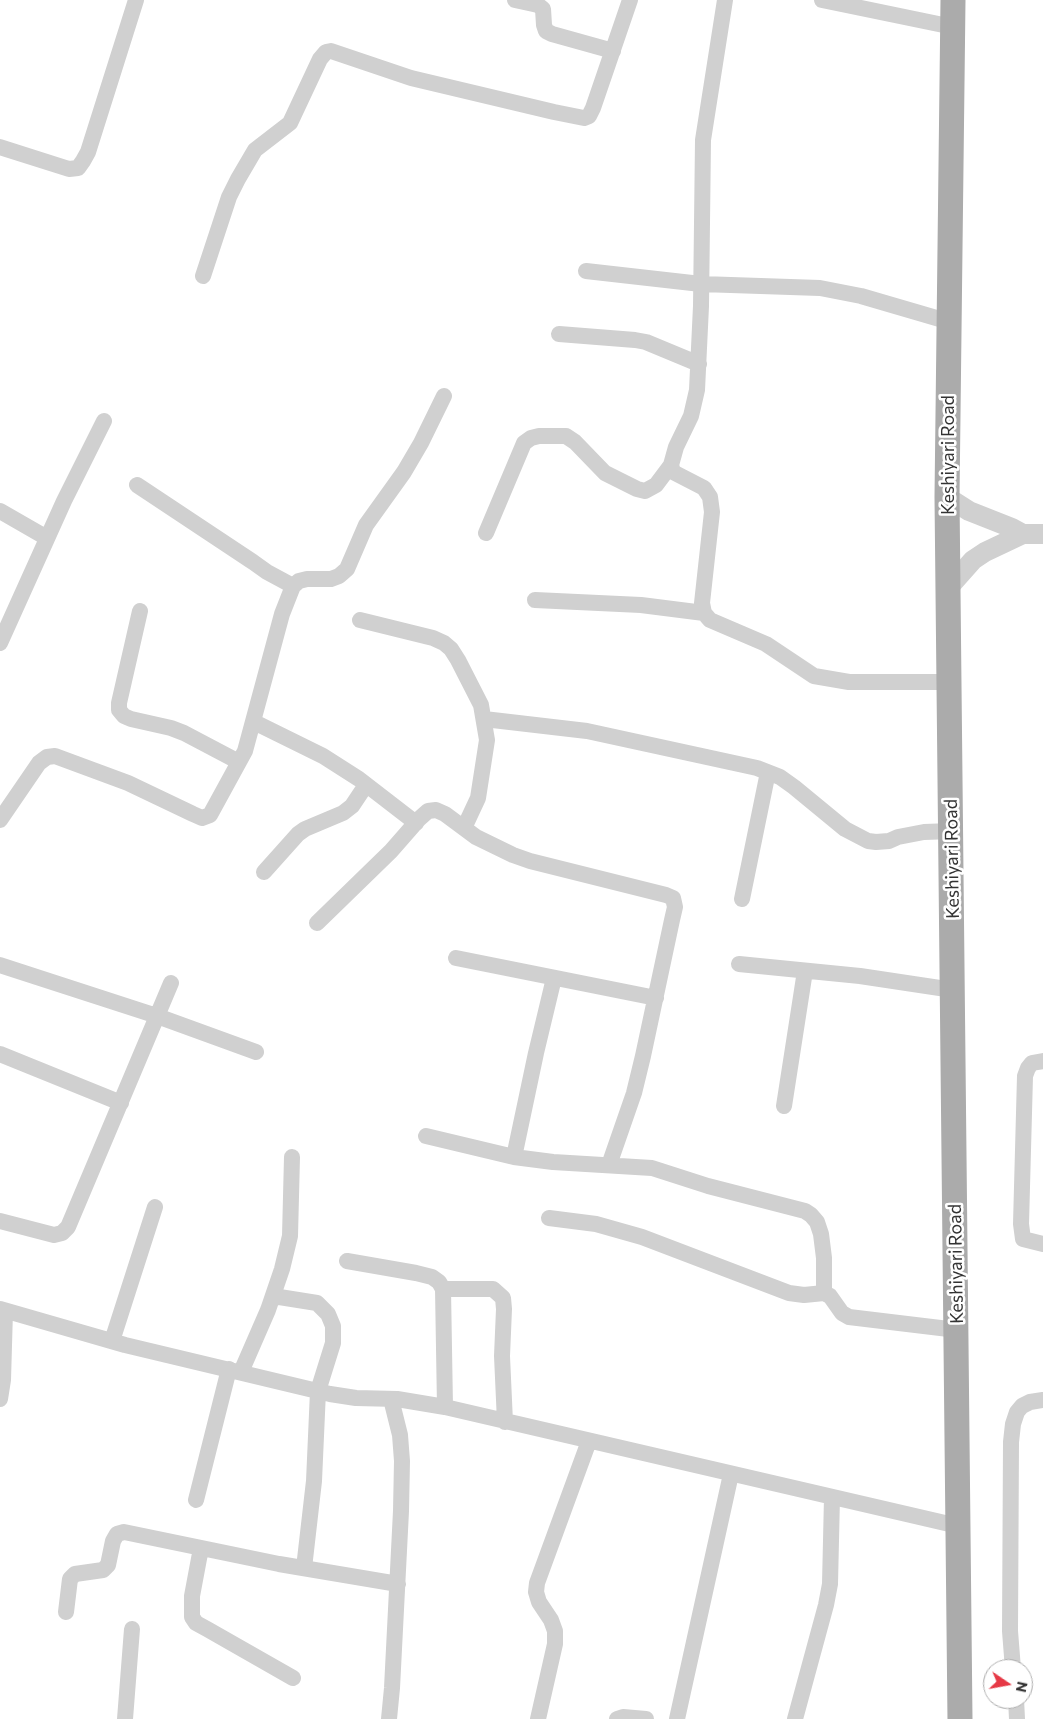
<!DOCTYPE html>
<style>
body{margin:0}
#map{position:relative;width:1043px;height:1719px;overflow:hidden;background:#fff;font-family:Commissioner,sans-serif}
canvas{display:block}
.north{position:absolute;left:983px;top:1659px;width:50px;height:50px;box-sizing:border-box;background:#fff;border:1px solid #adadad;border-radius:50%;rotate:102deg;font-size:14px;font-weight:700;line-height:20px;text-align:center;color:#333}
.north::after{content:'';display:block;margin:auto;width:18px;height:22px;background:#e63946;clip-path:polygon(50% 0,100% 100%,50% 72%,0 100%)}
</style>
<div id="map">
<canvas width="1043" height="1719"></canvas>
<div class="north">N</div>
</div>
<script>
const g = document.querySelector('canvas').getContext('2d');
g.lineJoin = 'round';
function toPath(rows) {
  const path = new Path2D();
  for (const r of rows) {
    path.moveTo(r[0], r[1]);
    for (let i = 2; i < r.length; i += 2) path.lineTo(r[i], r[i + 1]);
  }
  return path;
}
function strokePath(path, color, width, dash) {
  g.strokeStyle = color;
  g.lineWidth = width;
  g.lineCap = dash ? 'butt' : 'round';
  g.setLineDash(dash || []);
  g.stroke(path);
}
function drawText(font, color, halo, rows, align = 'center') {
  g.font = font + ' Commissioner,sans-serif';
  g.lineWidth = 5;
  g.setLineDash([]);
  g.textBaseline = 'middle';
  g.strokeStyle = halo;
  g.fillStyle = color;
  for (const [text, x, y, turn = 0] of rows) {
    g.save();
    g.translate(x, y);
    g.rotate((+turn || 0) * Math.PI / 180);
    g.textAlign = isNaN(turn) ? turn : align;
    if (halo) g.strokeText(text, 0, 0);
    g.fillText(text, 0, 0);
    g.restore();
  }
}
strokePath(toPath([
 [515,0,538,5,543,9,544,25,546,31,552,34,613,51],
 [725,0,703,140,701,306,697,390,691,416,676,447,671,465,673,472,704,488,710,497,712,512,702,603,704,613,710,620,766,644,814,676,849,682,950,682],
 [822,0,953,27],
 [0,147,69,169,78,168,83,161,88,152,136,0],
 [586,271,701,284,820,288,861,296,950,322],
 [203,276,229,197,238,179,255,150,290,123,320,59,326,52,331,51,411,78,554,112,584,118,589,116,593,108,630,0],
 [559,334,635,340,646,342,699,364],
 [137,485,253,562,267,572,293,586],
 [0,511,47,538],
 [486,533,524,443,531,438,539,436,566,436,575,442,605,473,637,489,645,491,656,485,671,465],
 [535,600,641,605,704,613],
 [140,611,119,703,119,710,124,716,131,719,171,728,184,733,239,762],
 [360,620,433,638,444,643,451,649,458,660,481,705,487,740,478,798,464,828],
 [0,643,64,501,104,421],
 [484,719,587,731,757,768,780,777,794,787,845,829,868,841,876,842,889,841,898,837,924,832,952,831],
 [254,722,323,756,359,779,416,823],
 [0,820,39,763,47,757,55,756,128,783,193,814,202,818,210,815,245,751,282,614,293,586,299,581,307,579,331,579,339,576,347,569,366,525,404,472,421,443,444,396],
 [264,872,298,834,305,829,343,813,352,806,366,785],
 [742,899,768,772],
 [317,923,391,851,419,819,428,811,436,810,445,814,476,837,513,855,530,861,666,895,673,898,675,907,672,920,643,1056,634,1093,609,1165],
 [456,958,656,998],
 [739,964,860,976,953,990],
 [0,965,157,1016,256,1052],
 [0,1054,121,1103],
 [1043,1061,1032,1063,1028,1068,1025,1076,1021,1224,1023,1239,1043,1244],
 [784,1106,805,971],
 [426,1136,514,1157,553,1162,652,1168,708,1186,805,1211,811,1215,817,1222,821,1234,824,1258,824,1293],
 [514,1157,536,1053,554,978],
 [549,1218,596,1224,642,1237,789,1293,804,1295,824,1293,830,1296,842,1313,849,1317,957,1330],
 [0,1221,54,1235,62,1233,68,1227,171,983],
 [347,1261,416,1273,432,1277,439,1282,443,1289,445,1407],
 [443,1289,493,1289,503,1298,504,1309,502,1356,505,1422],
 [273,1296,317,1303,328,1314,333,1326,333,1343,318,1391,314,1481,304,1568],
 [0,1309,125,1345,330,1394,356,1398,397,1399,445,1407,958,1526],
 [112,1341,155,1207],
 [241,1372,268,1310,282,1269,290,1236,292,1157],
 [0,1399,3,1380,5,1311],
 [196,1500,229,1369],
 [201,1548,192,1596,192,1617,196,1623,207,1629,293,1678],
 [66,1612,70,1579,75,1574,103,1570,108,1565,113,1541,117,1534,124,1532,279,1564,398,1584],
 [1013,1669,1010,1631,1011,1442,1013,1424,1017,1412,1022,1406,1030,1402,1043,1400],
 [1016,1699,1017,1719],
 [125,1719,132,1629],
 [389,1719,392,1688,401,1511,402,1461,400,1435,391,1399],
 [538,1719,555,1644,555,1631,551,1620,539,1602,536,1592,537,1583,589,1441],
 [617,1719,623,1717,646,1719],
 [677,1719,731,1474],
 [795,1719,826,1605,830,1584,832,1497]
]), '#d0d0d0', 16);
strokePath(toPath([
 [947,497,969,511,1012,528,1023,534,1043,534],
 [949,587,973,560,985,552,1023,534]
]), '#d0d0d0', 20);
strokePath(toPath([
 [953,0,947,497,960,1719]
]), '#ababab', 25);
drawText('18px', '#333', '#fff', [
 ["Keshiyari Road",948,455,-90],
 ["Keshiyari Road",952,859,-91],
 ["Keshiyari Road",956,1264,-91]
]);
</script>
